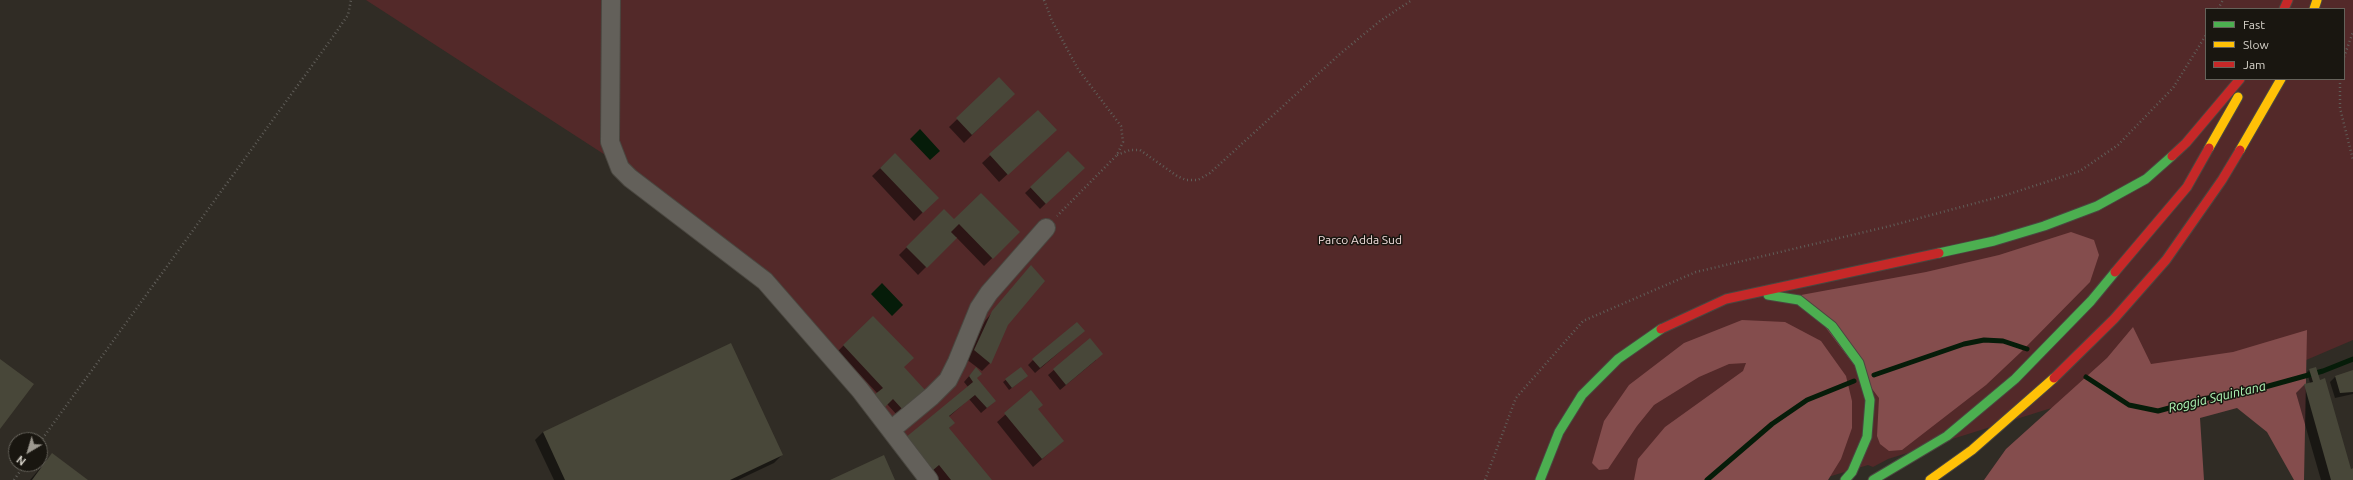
<!DOCTYPE html>
<style>
body{margin:0}
#map{position:relative;width:2353px;height:480px;overflow:hidden;background:#302c25;font-family:Ubuntu,sans-serif}
canvas{display:block}
.legend{position:absolute;left:2205px;top:8px;width:140px;height:72px;box-sizing:border-box;background:#191610;border:1px solid #65625a;margin:0;padding:5px 7px;list-style:none;font-size:12px;color:#d7d3ca}
.legend li{display:flex;align-items:center;gap:8px;height:20px}
.legend b{width:20px;border:1px solid #65625a}
.north{position:absolute;left:8px;top:432px;width:40px;height:40px;box-sizing:border-box;background:#191610;border:1px solid #65625a;border-radius:50%;rotate:218deg;font-size:11px;font-weight:700;line-height:16px;text-align:center;color:#d7d3ca}
.north::after{content:'';display:block;margin:auto;width:14px;height:18px;background:#9d9990;clip-path:polygon(50% 0,100% 100%,50% 72%,0 100%)}
</style>
<div id="map">
<canvas width="2353" height="480"></canvas>
<ul class="legend">
<li><b style="height:5px;background:#4caf50"></b>Fast</li>
<li><b style="height:5px;background:#ffc107"></b>Slow</li>
<li><b style="height:5px;background:#c62828"></b>Jam</li>
</ul>
<div class="north">N</div>
</div>
<script>
const g = document.querySelector('canvas').getContext('2d');
g.lineJoin = 'round';
function fillPath(path, color) {
  g.fillStyle = color;
  g.fill(path, 'evenodd');
}
function toPath(rows) {
  const path = new Path2D();
  for (const r of rows) {
    path.moveTo(r[0], r[1]);
    for (let i = 2; i < r.length; i += 2) path.lineTo(r[i], r[i + 1]);
  }
  return path;
}
function strokePath(path, color, width, dash) {
  g.strokeStyle = color;
  g.lineWidth = width;
  g.lineCap = dash ? 'butt' : 'round';
  g.setLineDash(dash || []);
  g.stroke(path);
}
function drawText(font, color, halo, rows, align = 'center') {
  g.font = font + ' Ubuntu,sans-serif';
  g.lineWidth = 3;
  g.setLineDash([]);
  g.textBaseline = 'middle';
  g.strokeStyle = halo;
  g.fillStyle = color;
  for (const [text, x, y, turn = 0] of rows) {
    g.save();
    g.translate(x, y);
    g.rotate((+turn || 0) * Math.PI / 180);
    g.textAlign = isNaN(turn) ? turn : align;
    if (halo) g.strokeText(text, 0, 0);
    g.fillText(text, 0, 0);
    g.restore();
  }
}
fillPath(toPath([
 [366,0,2353,0,2353,340,2264,378,2074,401,1888,459,1873,467,1868,465,1818,480,936,480,768,272,633,173],
 [2206,9,2344,9,2344,79,2206,79]
]), '#532929');
fillPath(toPath([
 [2071,232,2094,240,2099,255,2090,282,2021,352,1986,385,1902,450,1889,451,1880,444,1877,436,1879,398,1801,295,1926,272,1999,255],
 [1742,320,1785,322,1821,341,1846,376,1852,401,1852,428,1841,459,1828,480,1634,480,1638,459,1665,427,1743,371,1746,363,1729,364,1699,377,1654,405,1637,426,1608,469,1599,470,1592,463,1604,421,1629,385,1684,343],
 [2133,327,2151,364,2233,352,2307,330,2304,480,2294,480,2267,432,2237,408,2200,418,2204,480,1984,480,2006,449,2107,358]
]), '#844d4d');
fillPath(toPath([
 [920,129,940,151,930,160,910,139],
 [882,283,903,305,892,316,871,294]
]), '#061c09');
fillPath(toPath([
 [999,79,1006,102,964,143,949,127],
 [1038,111,1047,138,999,182,982,163],
 [1068,152,1083,168,1040,209,1025,193],
 [895,154,937,198,914,221,872,176],
 [944,210,954,221,1019,232,984,266,956,237,918,275,899,255],
 [1031,266,990,363,982,371,966,359,985,321],
 [1078,336,1035,373,1028,365,1033,360],
 [1089,340,1096,360,1060,390,1048,375],
 [848,341,924,390,897,415,887,404,882,409,878,394,838,351],
 [976,368,981,374,975,379,995,401,981,413,969,399,924,439,951,420,954,423,948,429,991,480,937,480,930,472,923,478,911,463,914,460,900,445,968,387,964,382],
 [1021,368,1025,378,1009,390,1003,382],
 [2310,369,2350,470,2353,468,2353,480,2321,480,2296,393,2304,385,2310,383,2307,372],
 [2353,371,2353,394,2335,398,2330,382,2335,377],
 [1031,392,1037,409,1063,441,1033,467,997,422],
 [543,432,782,455,774,463,738,480,554,480,535,440],
 [52,454,87,480,30,480]
]), '#0007');
strokePath(toPath([
 [1874,375,1964,344,1984,340,2003,341,2027,349],
 [2086,377,2129,405,2158,411,2203,399,2265,387,2323,371,2353,359],
 [1707,480,1772,424,1807,400,1854,381]
]), '#061c09', 5);
fillPath(toPath([
 [999,77,1015,94,972,135,956,118],
 [1038,110,1057,130,1008,175,989,154],
 [1068,151,1085,168,1046,204,1030,187],
 [895,153,939,198,923,213,880,168],
 [981,193,1020,232,993,259,959,224,951,232,957,238,927,268,906,247,944,209,954,219],
 [1031,265,1045,281,1008,325,991,364,974,350,992,311],
 [873,316,914,358,904,367,925,390,903,410,893,399,885,407,874,395,883,388,843,345],
 [1077,322,1085,331,1040,368,1032,359],
 [1090,338,1103,354,1066,385,1053,369],
 [731,343,783,455,730,480,565,480,543,432],
 [0,359,34,384,0,429],
 [976,367,982,374,977,378,996,401,987,408,975,395,949,416,955,423,949,428,992,480,951,480,939,465,932,471,905,438,973,382,969,376],
 [1021,367,1028,376,1012,388,1005,379],
 [2316,367,2320,380,2325,378,2351,469,2353,468,2353,480,2331,480,2304,384,2313,382,2309,369],
 [2353,370,2353,392,2340,393,2335,376],
 [1031,390,1043,405,1038,409,1064,441,1042,459,1004,413],
 [52,453,88,480,32,480],
 [884,455,895,480,830,480]
]), '#484739');
const street = toPath([
 [611,0,610,142,620,168,630,178,765,281,860,390,929,480],
 [891,430,932,396,948,380,957,362,979,308,989,293,1046,228]
]);
const fast = toPath([
 [1939,253,1994,241,2044,226,2097,206,2146,179,2172,156],
 [1768,295,1799,300,1832,326,1859,363,1870,400,1867,437,1852,472,1845,480],
 [1540,480,1559,432,1582,395,1618,359,1661,329],
 [1873,480,1947,436,2015,379,2091,301,2115,272]
]);
const slow = toPath([
 [2314,9,2317,0],
 [2209,148,2238,97],
 [2240,150,2281,79],
 [1930,480,1972,450,2054,378]
]);
const jam = toPath([
 [2284,9,2288,0],
 [2172,156,2186,143,2240,79],
 [2115,272,2187,187,2209,148],
 [1661,329,1726,299,1939,253],
 [2054,378,2114,319,2166,260,2222,180,2240,150]
]);
strokePath(street, '#4a4740', 20);
strokePath(fast, '#4a4740', 11);
strokePath(slow, '#4a4740', 11);
strokePath(jam, '#4a4740', 11);
strokePath(toPath([
 [1044,0,1052,21,1078,69,1121,126,1123,142,1117,155,1057,216],
 [2218,9,2223,0],
 [2344,57,2353,32],
 [2340,79,2340,108,2353,160],
 [1117,155,1130,150,1140,150,1177,176,1186,180,1198,180,1210,173,1341,53,1380,21,1412,0],
 [40,442,332,38,348,15,351,0],
 [14,480,25,464],
 [1485,480,1516,398,1583,321,1696,272,1890,226,2006,195,2080,171,2118,145,2173,88,2206,35]
]), '#605e59', 2.5, [1, 3]);
strokePath(street, '#63605a', 18);
strokePath(fast, '#4caf50', 9);
strokePath(slow, '#ffc107', 9);
strokePath(jam, '#c62828', 9);
drawText('12px', '#f4dfde', '#191610', [
 ["Parco Adda Sud",1360,240]
]);
drawText('italic 13px', '#aff9b7', '#191610', [
 ["Roggia Squintana",2217,397,-13]
]);
</script>
